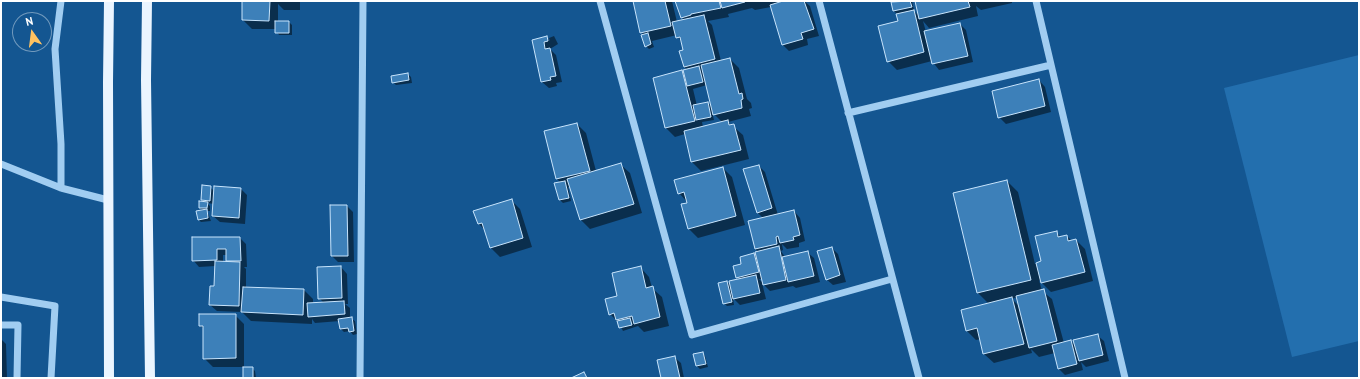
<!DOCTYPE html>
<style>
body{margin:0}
#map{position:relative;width:1360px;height:379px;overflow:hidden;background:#145691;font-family:"PT Sans",sans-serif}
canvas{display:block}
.frame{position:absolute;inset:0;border:2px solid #fff;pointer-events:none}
.north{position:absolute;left:12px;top:12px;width:40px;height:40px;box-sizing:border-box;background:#145691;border:1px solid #729abd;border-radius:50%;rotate:346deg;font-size:11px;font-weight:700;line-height:16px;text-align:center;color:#fff}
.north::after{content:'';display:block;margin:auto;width:14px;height:18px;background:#ffc261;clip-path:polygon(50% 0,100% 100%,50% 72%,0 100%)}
</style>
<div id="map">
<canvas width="1360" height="379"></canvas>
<div class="frame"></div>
<div class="north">N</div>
</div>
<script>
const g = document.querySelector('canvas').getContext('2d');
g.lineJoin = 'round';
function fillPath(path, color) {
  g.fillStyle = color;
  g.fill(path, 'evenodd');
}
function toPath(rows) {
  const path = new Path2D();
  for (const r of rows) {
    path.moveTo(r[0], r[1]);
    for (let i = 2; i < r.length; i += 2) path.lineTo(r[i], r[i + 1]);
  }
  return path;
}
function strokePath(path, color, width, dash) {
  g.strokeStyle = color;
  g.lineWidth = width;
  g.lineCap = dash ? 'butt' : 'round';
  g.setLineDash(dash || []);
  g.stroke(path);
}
fillPath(toPath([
 [1359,55,1359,341,1292,357,1224,88]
]), '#236fae');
fillPath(toPath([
 [243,1,300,1,300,10,284,10,278,4,278,22,289,22,292,25,292,35,279,35,276,29,252,29,243,20],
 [634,1,672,1,677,22,685,21,679,14,676,1,804,1,810,6,819,36,807,39,808,45,789,51,783,45,771,7,755,10,752,8,728,14,729,17,708,21,712,25,721,61,730,59,739,68,747,99,751,103,752,108,749,109,751,116,728,122,743,135,749,159,701,171,692,162,685,134,675,137,666,128,654,79,682,71,686,76,688,70,684,67,682,43,677,35,652,41,654,47,649,49,646,46,644,35,641,32],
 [707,85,713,108,708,103,697,106,693,89],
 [712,112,723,123,703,127,702,122,714,120],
 [898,1,912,1,914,10,913,10,920,17,916,1,1012,1,1012,3,981,10,976,6,978,16,929,28,923,21,926,32,960,24,966,30,973,62,939,70,932,61,897,70,888,61,899,22,898,15,894,11,892,3],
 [554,36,558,44,550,49,556,55,562,82,556,83,557,86,549,88,542,82,533,41,547,38,550,41,549,38],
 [408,74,411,77,412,83,396,85,393,82],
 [1039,80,1045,87,1051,112,1006,124,999,117],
 [577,124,586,133,596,171,620,164,630,173,642,213,590,229,581,220,570,187,568,187,571,201,563,203,560,200,561,183,557,179],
 [759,166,765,172,778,215,794,211,800,218,805,241,799,243,799,247,787,249,782,244,783,250,781,251,785,257,807,252,814,258,820,282,796,288,793,286,770,291,762,283,766,299,740,305,733,298,734,305,727,306,724,303,727,282,731,286,739,279,737,277,743,265,754,254,758,258,759,252,755,249,763,218,757,212],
 [759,279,762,279,764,284],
 [723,168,732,177,745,225,698,238,689,229,688,203,679,193],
 [1007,181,1018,192,1035,264,1043,262,1056,232,1061,237,1067,236,1072,241,1076,240,1085,249,1093,281,1051,292,1039,280,1042,291,1052,299,1064,343,1071,341,1076,347,1097,335,1104,341,1109,361,1086,367,1081,362,1083,370,1065,375,1059,369,1055,353,1039,357,1031,349,1032,353,994,363,984,354,981,339,976,340,967,331,962,311,989,304,978,293,954,194],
 [1017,297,1019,306,1012,299],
 [210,187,215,192,241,189,247,195,245,224,220,222,213,216,214,204,207,203,210,206,210,211,207,211,211,221,201,222,198,219,203,211,200,208,205,203,202,200],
 [511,200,520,209,532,247,500,257,491,248,486,231,479,224],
 [347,206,353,212,354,262,338,262,332,256],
 [193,238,240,238,246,244,247,267,244,267,246,269,246,288,304,290,313,299,313,304,324,303,319,298,341,267,347,274,348,304,345,304,350,308,350,318,355,321,357,334,353,335,350,331,344,332,341,329,340,321,315,323,312,319,312,324,251,321,242,312,217,311,210,305,215,287,215,266,199,267,193,260],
 [223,255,227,255,227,261,229,263,223,263],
 [832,248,838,254,846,282,833,285,826,279],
 [640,267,649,277,652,288,662,297,669,326,644,332,638,326,623,331,619,323,610,314,618,297],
 [235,315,244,324,244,368,252,368,255,371,256,378,244,378,244,367,213,367,204,358,204,329,200,325],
 [1,339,6,344,7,378,1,378],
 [702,353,705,356,708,367,700,369,697,366],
 [674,357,681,363,684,378,662,378]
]), '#0007');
const building = toPath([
 [242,1,270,1,269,21,242,20,242,1],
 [633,1,665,1,671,26,640,33,633,1],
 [675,1,719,1,721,8,691,14,691,15,681,18,675,1],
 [720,1,745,1,745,2,722,8,720,1],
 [783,1,804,1,814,29,801,33,803,39,782,45,770,5,783,1],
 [910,1,912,7,893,11,891,2,910,1],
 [915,1,968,1,970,7,919,19,915,1],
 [914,10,924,52,887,62,878,26,898,21,896,14,914,10],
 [704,15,715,59,684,67,679,51,683,50,680,37,676,38,672,22,704,15],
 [275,21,289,21,289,33,275,33,275,21],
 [960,23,968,56,932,64,924,31,960,23],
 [648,33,651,44,645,47,641,35,648,33],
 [547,36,548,41,544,42,545,49,550,48,556,76,550,77,551,80,541,82,532,40,547,36],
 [730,58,739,94,742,93,743,99,741,100,742,108,713,115,701,65,730,58],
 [699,66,703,82,687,86,683,70,699,66],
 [682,70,695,121,665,128,653,78,682,70],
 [408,73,409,80,392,83,391,76,408,73],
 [1039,79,1045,106,998,118,992,91,1039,79],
 [708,102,711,117,696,120,693,105,708,102],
 [728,120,729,125,734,124,741,150,691,162,684,131,728,120],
 [577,123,590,171,556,179,544,131,577,123],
 [621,163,634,204,580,220,567,179,621,163],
 [759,165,772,208,757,213,743,169,759,165],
 [723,167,736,216,688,229,681,204,687,203,684,192,678,194,674,180,723,167],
 [1007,180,1031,280,977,293,953,193,1007,180],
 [565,181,569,198,559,200,554,183,565,181],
 [202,185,211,186,210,201,201,200,202,185],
 [214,186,241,188,239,218,212,216,214,186],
 [512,199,523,238,490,248,482,223,478,224,473,211,512,199],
 [199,201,208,202,207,208,199,208,199,201],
 [330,205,347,205,348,256,331,256,330,205],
 [207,209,208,218,198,220,196,211,207,209],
 [794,210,800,235,793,237,794,240,780,243,778,236,776,237,777,244,755,249,748,221,794,210],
 [1057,231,1058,237,1067,235,1068,241,1076,239,1085,272,1041,283,1036,263,1041,261,1035,236,1057,231],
 [192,237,240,237,241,261,226,261,226,249,217,249,217,260,192,261,192,237],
 [779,246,786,280,763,285,755,252,779,246],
 [832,247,840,275,826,280,817,251,832,247],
 [808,251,814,276,788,282,782,257,808,251],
 [754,253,759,272,736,278,733,266,741,264,740,257,754,253],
 [215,261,240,262,239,306,209,305,210,286,214,286,215,261],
 [341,266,342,298,318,299,317,267,341,266],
 [641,266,646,288,653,286,660,317,634,324,632,316,616,320,614,313,609,315,605,299,617,296,612,273,641,266],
 [756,275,760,293,733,299,729,281,756,275],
 [727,281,732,302,723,304,718,283,727,281],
 [243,287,304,289,303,315,241,312,243,287],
 [1044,289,1057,341,1029,348,1016,296,1044,289],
 [1012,297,1024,344,983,354,977,328,966,331,961,310,1012,297],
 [344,301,345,314,308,317,307,303,344,301],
 [199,314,236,314,236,358,203,359,203,326,199,326,199,314],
 [352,317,354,331,349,332,348,328,340,329,338,319,352,317],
 [630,318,632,325,619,328,617,321,630,318],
 [1098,334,1103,355,1079,361,1073,340,1098,334],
 [1071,340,1077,364,1058,369,1052,345,1071,340],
 [703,352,706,364,696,366,693,354,703,352],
 [675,356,680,378,661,378,657,360,675,356],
 [243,367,253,367,253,378,243,378,243,367],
 [584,372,587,378,571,378,584,372]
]);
fillPath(building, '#3d80b9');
strokePath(building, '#c8e4fc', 1);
strokePath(toPath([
 [61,1,55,49,61,144,61,188],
 [600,1,692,335,892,279],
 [819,1,919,378],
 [1036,1,1125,378],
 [848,113,1051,65],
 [1,164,61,188,108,200],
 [1,297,55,306,51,378],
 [1,325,18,325,17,378],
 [360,378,363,1]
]), '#a1cdf1', 7);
strokePath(toPath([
 [147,1,146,80,150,378],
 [109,378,108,82,109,1]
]), '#ebf5ff', 10);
</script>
